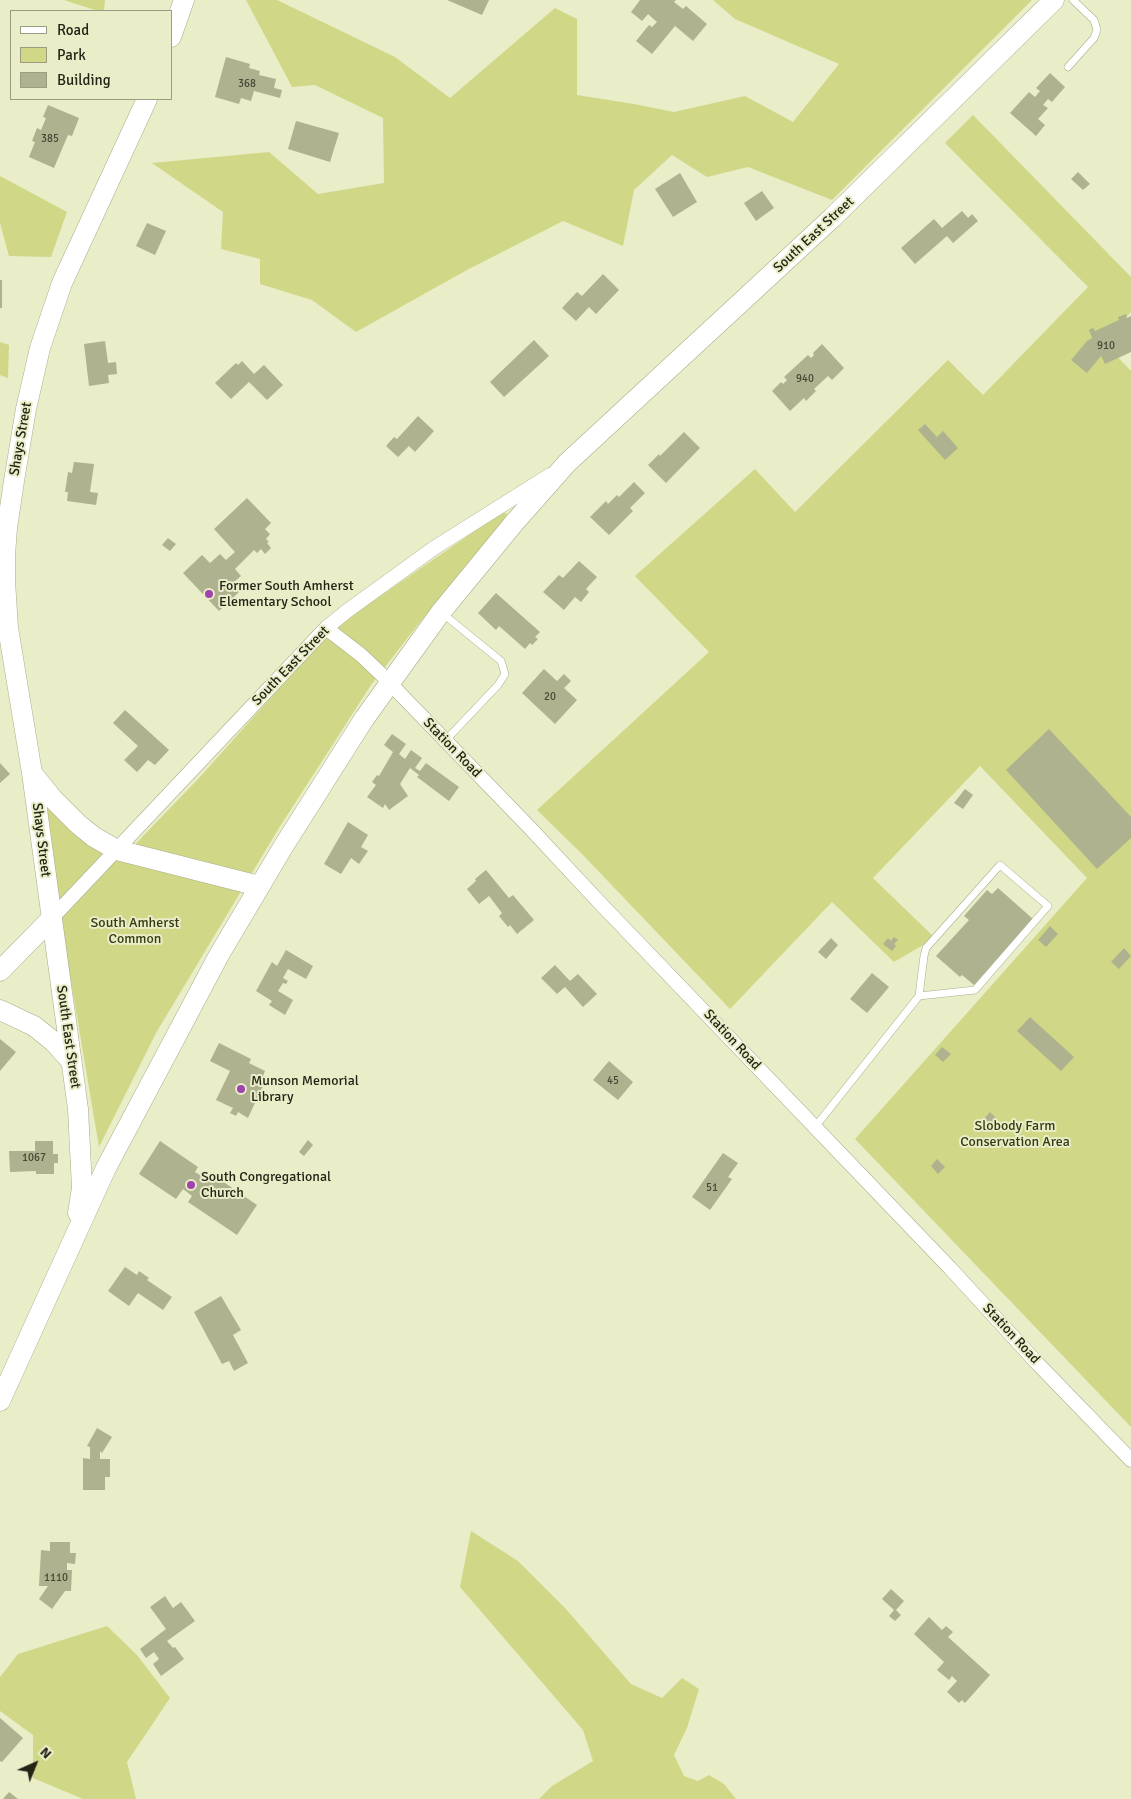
<!DOCTYPE html>
<style>
body{margin:0}
#map{position:relative;width:1131px;height:1799px;overflow:hidden;background:#e9edc8;font-family:Signika,sans-serif}
canvas{display:block}
.legend{position:absolute;left:10px;top:10px;width:162px;height:90px;box-sizing:border-box;background:#e9edc8;border:1px solid #9a9d81;margin:0;padding:6px 9px;list-style:none;font-size:15px;color:#232416}
.legend li{display:flex;align-items:center;gap:10px;height:25px}
.legend b{width:25px;border:1px solid #9a9d81}
.north{position:absolute;left:10px;top:1739px;width:50px;height:50px;-webkit-text-stroke:4px #e9edc8;paint-order:stroke;rotate:44deg;font-size:14px;font-weight:700;line-height:20px;text-align:center;color:#232416}
.north::after{content:'';display:block;margin:auto;width:18px;height:22px;background:#232416;clip-path:polygon(50% 0,100% 100%,50% 72%,0 100%)}
</style>
<div id="map">
<canvas width="1131" height="1799"></canvas>
<ul class="legend">
<li><b style="height:6px;background:#fff"></b>Road</li>
<li><b style="height:14px;background:#d0d887"></b>Park</li>
<li><b style="height:14px;background:#aeb28f"></b>Building</li>
</ul>
<div class="north">N</div>
</div>
<script>
const g = document.querySelector('canvas').getContext('2d');
g.lineJoin = 'round';
function fillPath(path, color) {
  g.fillStyle = color;
  g.fill(path, 'evenodd');
}
function toPath(rows) {
  const path = new Path2D();
  for (const r of rows) {
    path.moveTo(r[0], r[1]);
    for (let i = 2; i < r.length; i += 2) path.lineTo(r[i], r[i + 1]);
  }
  return path;
}
function strokePath(path, color, width, dash) {
  g.strokeStyle = color;
  g.lineWidth = width;
  g.lineCap = dash ? 'butt' : 'round';
  g.setLineDash(dash || []);
  g.stroke(path);
}
function drawText(font, color, halo, rows, align = 'center') {
  g.font = font + ' Signika,sans-serif';
  g.lineWidth = 4;
  g.setLineDash([]);
  g.textBaseline = 'middle';
  g.strokeStyle = halo;
  g.fillStyle = color;
  for (const [text, x, y, turn = 0] of rows) {
    g.save();
    g.translate(x, y);
    g.rotate((+turn || 0) * Math.PI / 180);
    g.textAlign = isNaN(turn) ? turn : align;
    if (halo) g.strokeText(text, 0, 0);
    g.fillText(text, 0, 0);
    g.restore();
  }
}
fillPath(toPath([
 [64,0,105,0,104,11,98,11],
 [246,0,277,0,395,57,450,98,555,8,577,19,577,95,634,104,674,112,745,96,793,122,839,64,735,19,713,0,1032,0,832,200,748,167,707,177,672,155,634,190,623,246,563,221,467,270,356,332,312,300,260,284,260,259,221,249,223,212,152,163,269,152,318,194,384,183,383,118,315,85,292,87],
 [973,115,1131,277,1131,312,1104,343,1131,371,1131,1427,855,1139,1087,878,980,766,873,878,935,938,894,962,832,902,730,1009,583,855,537,810,709,652,635,576,755,469,795,512,948,360,983,395,1088,287,945,143],
 [0,176,67,212,51,257,9,256,0,223],
 [0,342,9,345,8,378,0,375],
 [501,513,507,513,505,518,416,627,371,685,279,828,156,1033,99,1147,61,922,46,799,98,848,119,861,200,777,331,630],
 [471,1531,518,1561,565,1608,631,1684,662,1698,682,1678,699,1689,687,1728,674,1755,684,1776,698,1781,709,1775,724,1784,736,1799,539,1799,552,1786,593,1761,583,1730,460,1587],
 [107,1626,137,1655,170,1698,127,1762,136,1799,83,1799,33,1778,33,1735,0,1711,0,1677,18,1654]
]), '#d0d887');
fillPath(toPath([
 [447,0,489,0,482,15],
 [640,0,676,0,674,2,683,9,686,6,707,24,693,41,675,26,652,54,636,41,649,25,652,27,657,22,648,14,642,21,631,12],
 [226,57,250,64,249,68,260,71,259,75,276,79,274,88,282,90,280,98,254,91,251,101,241,98,239,104,215,97],
 [1050,73,1065,87,1052,102,1048,99,1043,105,1048,108,1038,119,1045,125,1036,136,1010,113,1029,92,1035,97,1040,91,1036,88],
 [48,105,79,118,72,136,68,135,54,168,29,157,35,142,32,141,37,128,41,130,46,118,43,117],
 [296,121,339,133,330,162,288,149],
 [1078,172,1090,184,1083,190,1071,179],
 [680,173,697,202,673,217,655,189],
 [762,191,774,208,756,221,744,203],
 [962,211,968,218,972,214,978,221,953,243,947,236,915,264,901,248,934,219,942,228],
 [147,223,166,231,155,255,136,246],
 [603,274,619,290,596,314,589,307,576,321,562,308,577,292,582,296],
 [0,280,2,280,2,308,0,308],
 [1126,314,1127,318,1131,316,1131,352,1105,364,1101,356,1087,373,1071,360,1087,341,1092,338,1089,330,1093,328,1095,331,1119,320,1118,317],
 [534,340,549,356,504,397,490,382],
 [105,341,108,363,116,362,117,374,108,375,109,383,89,386,84,344],
 [822,344,844,368,832,380,828,376,814,389,816,391,806,401,804,398,790,411,772,391,781,382,783,384,787,380,784,377,808,355,811,358,814,355,813,353],
 [242,361,254,374,264,365,283,385,267,400,249,382,231,399,215,383,236,363,238,365],
 [418,416,434,431,415,452,409,446,398,457,386,446,394,437,397,439],
 [925,424,937,437,943,431,958,448,945,460,918,430],
 [684,432,700,448,666,483,648,465,659,454,660,456],
 [74,462,94,464,90,492,98,493,96,505,67,501,68,492,65,492,68,472,72,473],
 [634,482,645,493,630,508,633,511,609,535,590,517,606,501,608,504,617,495,619,497],
 [247,498,271,523,265,529,270,534,266,539,269,542,267,543,271,548,265,554,261,549,257,553,254,550,235,569,241,576,232,584,239,592,219,611,183,573,202,555,210,563,220,554,226,560,235,552,214,529],
 [168,538,176,544,170,551,162,545],
 [579,561,597,577,586,589,589,592,581,602,575,597,564,610,543,592,559,575,563,578],
 [496,593,540,632,535,637,538,639,532,645,530,643,525,649,499,626,496,630,478,613],
 [544,669,557,681,564,674,571,681,564,688,577,700,555,724,522,693],
 [125,710,169,750,155,765,148,760,137,772,124,760,138,746,113,723],
 [1049,729,1131,817,1131,838,1097,869,1006,770],
 [392,734,406,744,399,754,405,759,411,750,422,758,415,768,420,771,426,763,459,787,449,801,417,777,419,775,410,768,400,784,408,796,389,810,385,804,383,808,367,797,376,785,372,782,377,775,379,776,393,752,384,745],
 [0,763,10,774,0,783],
 [965,789,973,795,963,809,954,803],
 [348,822,368,835,361,847,368,851,359,864,351,858,341,874,324,864],
 [486,870,509,898,513,895,534,920,517,934,510,925,508,927,499,916,502,913,489,896,479,904,467,889,476,881,475,879],
 [998,888,1033,919,974,985,962,975,960,977,936,956,969,920,964,916,987,890,992,894],
 [1050,926,1058,934,1046,947,1038,940],
 [894,937,898,940,894,944,896,946,892,951,883,944,888,938,891,941],
 [831,938,838,945,826,959,818,952],
 [1124,948,1131,956,1119,969,1111,962],
 [286,950,313,966,306,979,288,969,283,978,288,981,286,984,283,983,278,991,293,1000,285,1015,269,1005,272,1001,256,991,272,962,277,966],
 [555,965,570,981,578,974,597,994,583,1007,565,987,557,994,541,978],
 [872,973,889,987,867,1013,850,999],
 [1030,1017,1074,1057,1061,1071,1017,1031],
 [0,1039,16,1052,0,1071],
 [219,1043,251,1059,249,1063,265,1071,263,1076,267,1077,248,1118,238,1112,236,1116,230,1113,233,1108,216,1100,230,1071,210,1061],
 [942,1047,951,1054,943,1062,935,1055],
 [609,1061,633,1082,618,1100,593,1080],
 [990,1112,998,1120,992,1126,984,1119],
 [308,1140,313,1145,304,1156,299,1152],
 [35,1141,53,1141,53,1154,58,1154,58,1163,54,1163,54,1174,36,1174,36,1171,10,1172,9,1151,35,1151],
 [160,1141,198,1167,195,1172,208,1180,212,1174,257,1205,237,1235,188,1202,192,1196,183,1189,176,1199,139,1174],
 [723,1153,738,1163,728,1177,732,1179,710,1210,692,1197],
 [937,1159,945,1167,938,1174,931,1166],
 [125,1267,137,1275,139,1271,149,1278,147,1280,172,1297,163,1310,138,1293,129,1306,108,1291],
 [221,1296,241,1330,233,1335,248,1363,234,1371,229,1361,222,1364,194,1312],
 [97,1428,112,1437,102,1453,100,1451,100,1459,110,1459,110,1477,105,1477,105,1490,83,1490,83,1458,90,1459,90,1447,87,1446],
 [50,1542,70,1542,70,1553,76,1553,75,1564,67,1563,67,1570,72,1570,71,1591,65,1591,52,1609,39,1599,48,1586,39,1586,41,1550,50,1551],
 [891,1589,904,1601,896,1610,901,1615,895,1621,889,1616,894,1610,882,1599],
 [165,1596,173,1608,181,1602,195,1621,167,1641,173,1648,175,1647,184,1659,161,1676,153,1664,159,1659,154,1652,146,1658,140,1649,166,1629,150,1607],
 [929,1617,942,1630,946,1626,953,1632,948,1637,990,1675,965,1703,962,1700,959,1703,947,1692,957,1681,952,1676,949,1680,937,1670,944,1662,914,1634],
 [0,1718,23,1738,2,1762,0,1761],
 [9,1792,18,1799,3,1799]
]), '#aeb28f');
const lane = toPath([
 [1068,67,1094,38,1097,30,1094,20,1073,0],
 [442,613,501,661,505,674,498,685,445,741],
 [815,1127,919,996,924,956,926,948,1000,865,1048,906,975,990,919,996]
]);
const street = toPath([
 [326,628,361,655,380,673,530,828,599,902,950,1268,1038,1364,1131,1460],
 [51,919,326,628,347,611,434,548,550,475]
]);
const secondary = toPath([
 [171,37,184,0],
 [32,773,53,799,78,824,94,837,117,850,259,886],
 [0,971,51,919],
 [0,1010,34,1026,54,1042,71,1061],
 [78,1213,82,1188,78,1109,32,773,8,628,5,581,5,555,7,528,14,481,26,409,40,348,62,283,147,99],
 [0,1401,106,1168,219,955,283,847,364,719,441,612,514,523,567,463,832,218,1054,0]
]);
strokePath(lane, '#a9ad8a', 8);
strokePath(street, '#a9ad8a', 15);
strokePath(secondary, '#a9ad8a', 21);
strokePath(lane, '#fff', 7);
strokePath(street, '#fff', 14);
strokePath(secondary, '#fff', 20);
for (const [x, y, r, color] of [
 [209,594,5,"#a143ac"],
 [241,1089,5,"#a143ac"],
 [191,1185,5,"#a143ac"]
]) {
  const dot = new Path2D();
  dot.arc(x, y, r, 0, 2 * Math.PI);
  g.fillStyle = color;
  g.fill(dot);
  strokePath(dot, '#e9edc8', 2);
}
drawText('11px', '#464834', null, [
 ["368",247,84],
 ["385",50,139],
 ["910",1106,346],
 ["940",805,379],
 ["20",550,697],
 ["45",613,1081],
 ["1067",34,1158],
 ["51",712,1188],
 ["1110",56,1578]
]);
drawText('14px', '#232416', '#e9edc8', [
 ["South East Street",814,235,-43],
 ["Shays Street",21,439,-80],
 ["South East Street",291,666,-46],
 ["Station Road",452,748,46],
 ["Shays Street",41,840,83],
 ["South East Street",68,1037,82],
 ["Station Road",732,1040,47],
 ["Station Road",1011,1334,47]
]);
drawText('14px', '#232416', '#e9edc8', [
 ["Former South Amherst",219,586],
 ["Elementary School",219,602],
 ["Munson Memorial",251,1081],
 ["Library",251,1097],
 ["South Congregational",201,1177],
 ["Church",201,1193]
], 'left');
drawText('14px', '#373a12', '#e9edc8', [
 ["South Amherst",135,923],
 ["Common",135,939],
 ["Slobody Farm",1015,1126],
 ["Conservation Area",1015,1142]
]);
</script>
